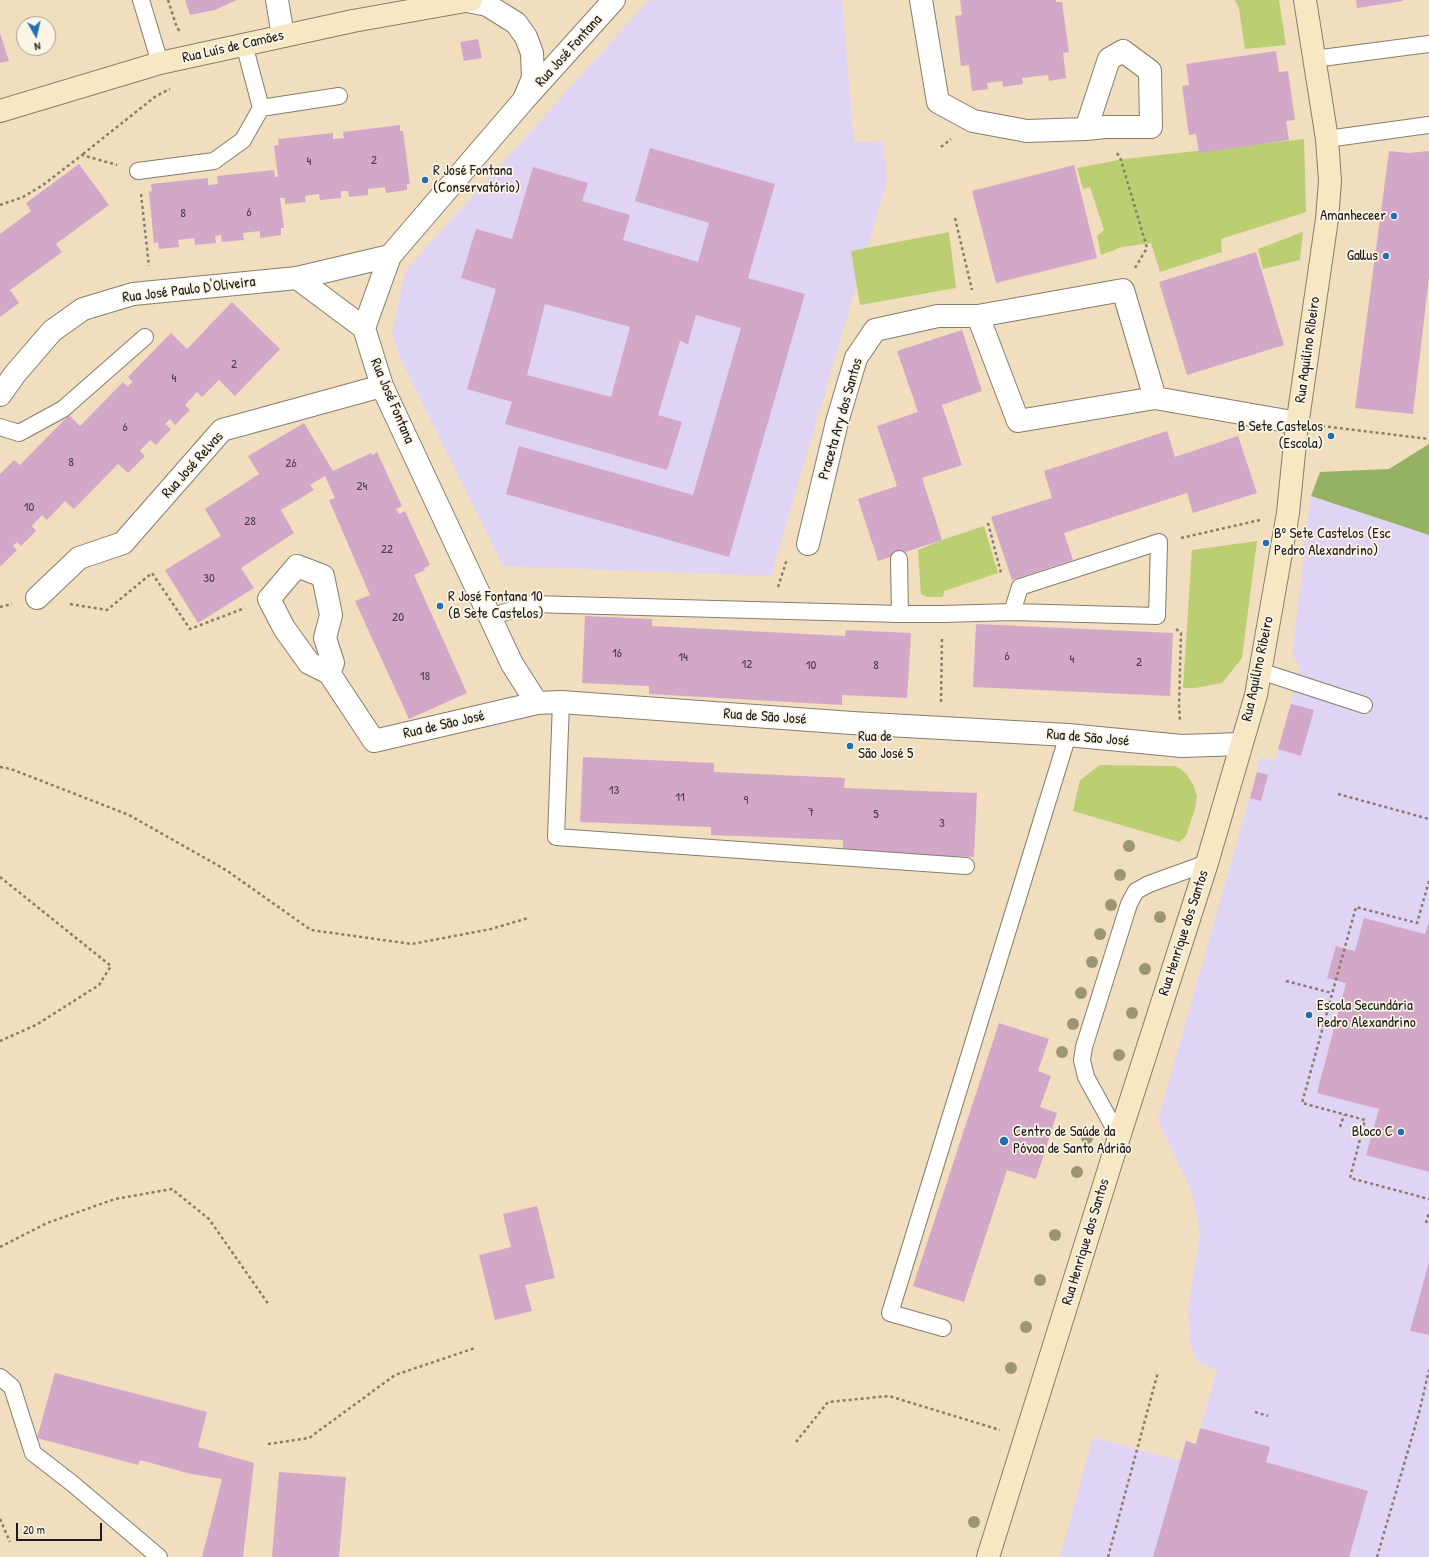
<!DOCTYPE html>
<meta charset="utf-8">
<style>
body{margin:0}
#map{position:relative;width:1429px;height:1557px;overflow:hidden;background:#f1debe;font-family:"Patrick Hand",sans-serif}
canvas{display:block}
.north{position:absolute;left:16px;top:16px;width:40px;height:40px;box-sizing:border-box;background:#fcf5e5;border:1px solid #a29e95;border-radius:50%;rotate:172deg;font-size:11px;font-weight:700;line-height:16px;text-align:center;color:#1c1c1c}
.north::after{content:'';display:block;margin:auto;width:14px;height:18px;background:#1f6fb2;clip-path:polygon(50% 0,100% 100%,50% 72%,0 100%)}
.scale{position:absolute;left:16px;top:1523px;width:86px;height:18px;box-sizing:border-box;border:2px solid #1c1c1c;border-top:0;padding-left:5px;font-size:12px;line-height:14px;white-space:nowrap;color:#1c1c1c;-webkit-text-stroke:3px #fcf5e5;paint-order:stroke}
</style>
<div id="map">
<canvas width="1429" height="1557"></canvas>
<div class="north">N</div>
<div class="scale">20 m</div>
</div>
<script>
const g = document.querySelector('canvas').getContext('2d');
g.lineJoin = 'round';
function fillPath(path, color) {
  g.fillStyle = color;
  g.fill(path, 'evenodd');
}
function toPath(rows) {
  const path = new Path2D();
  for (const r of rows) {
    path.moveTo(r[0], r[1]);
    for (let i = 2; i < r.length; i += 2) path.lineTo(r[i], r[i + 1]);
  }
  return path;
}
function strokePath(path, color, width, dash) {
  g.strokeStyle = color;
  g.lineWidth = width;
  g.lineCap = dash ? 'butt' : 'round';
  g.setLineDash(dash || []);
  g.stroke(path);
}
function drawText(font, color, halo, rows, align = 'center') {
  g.font = font + ' "Patrick Hand",sans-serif';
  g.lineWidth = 3.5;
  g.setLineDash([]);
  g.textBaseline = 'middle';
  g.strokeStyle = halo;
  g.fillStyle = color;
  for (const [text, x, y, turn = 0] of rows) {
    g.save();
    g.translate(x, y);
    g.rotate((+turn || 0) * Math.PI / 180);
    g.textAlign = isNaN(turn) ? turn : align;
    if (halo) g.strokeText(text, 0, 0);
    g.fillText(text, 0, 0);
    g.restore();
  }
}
fillPath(toPath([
 [658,0,842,0,854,142,883,141,887,181,771,576,503,566,400,358,392,331,406,270,647,2],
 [1311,496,1429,535,1429,1557,1060,1557,1093,1437,1180,1461,1186,1441,1196,1444,1217,1370,1198,1363,1190,1343,1188,1308,1200,1233,1192,1192,1158,1120,1261,757,1275,761,1296,684,1300,667,1292,655]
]), '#e0d4f4');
fillPath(toPath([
 [1235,0,1279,0,1286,45,1245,49,1239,9],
 [1304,139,1306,212,1221,239,1222,252,1160,272,1151,243,1122,247,1101,255,1097,236,1104,230,1090,187,1083,189,1077,168,1124,159],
 [949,232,956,288,860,305,851,251],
 [1303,232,1300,260,1263,269,1258,249],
 [984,526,998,573,944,591,943,597,927,597,921,594,918,550,942,540],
 [1257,541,1242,658,1222,683,1196,688,1183,688,1192,550],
 [1100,765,1174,766,1181,769,1187,775,1193,784,1197,796,1195,809,1186,836,1179,842,1073,811,1080,780]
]), '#bbce72');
fillPath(toPath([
 [1429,444,1429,535,1311,496,1320,472,1389,469]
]), '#94b164');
fillPath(toPath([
 [185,0,237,0,215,10,190,15],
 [960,0,1056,0,1056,2,1062,2,1069,52,1063,53,1066,78,1049,81,1048,75,1022,78,1023,84,1003,87,1002,81,987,83,988,89,972,91,969,65,961,66,955,16,962,15],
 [1356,0,1403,0,1403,1,1357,8],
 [0,33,9,61,0,63],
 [478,39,482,58,464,61,460,42],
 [1276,51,1279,72,1288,71,1295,120,1286,121,1289,140,1199,153,1196,134,1189,135,1182,86,1189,85,1186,64],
 [400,125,400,131,403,131,410,184,407,184,407,190,386,193,385,187,368,189,368,195,349,197,348,191,341,191,341,198,320,200,319,194,305,196,306,202,285,204,285,198,280,198,284,228,281,228,281,235,260,238,260,231,243,233,244,240,222,242,221,235,215,236,216,243,195,245,194,238,178,240,179,247,159,249,158,242,154,243,149,192,152,191,151,184,208,178,208,185,218,184,217,176,274,170,275,177,278,177,274,146,279,145,278,139,333,133,333,139,344,138,343,132],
 [650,148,775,184,748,278,805,294,729,557,506,494,519,446,693,495,741,328,696,315,688,344,680,341,658,415,682,422,667,470,505,424,512,402,467,389,496,289,461,278,476,229,512,239,533,167,588,183,582,201,630,215,623,240,698,262,709,223,635,201],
 [545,304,630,327,611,397,527,375],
 [1389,151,1409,153,1429,151,1429,277,1413,414,1355,408],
 [79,164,109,205,56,244,62,252,10,290,19,303,0,317,0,234,31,211,26,203],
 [1074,165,1097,258,996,283,972,191],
 [1256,252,1284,345,1187,375,1159,282],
 [232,302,280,349,235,396,219,380,202,397,197,392,185,405,190,410,175,425,170,419,165,424,171,429,156,445,150,440,140,451,145,456,128,473,118,464,74,509,65,501,47,520,42,515,32,526,36,531,21,546,17,542,13,546,17,550,1,566,0,565,0,474,14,460,20,465,69,415,80,426,123,382,128,387,130,384,133,382,128,377,171,333,187,349],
 [962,330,982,391,942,405,962,465,922,478,942,540,878,561,858,499,897,486,877,426,918,412,897,351],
 [304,423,333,471,371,453,372,455,377,452,402,506,396,509,399,514,405,511,430,565,424,568,425,570,414,575,467,693,409,719,355,601,370,595,329,500,335,498,325,476,310,485,314,490,281,510,294,533,241,568,254,588,198,623,165,570,221,536,205,509,259,474,248,456],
 [1167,431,1175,457,1238,436,1257,493,1193,513,1187,493,1064,533,1073,560,1012,580,991,517,1052,498,1044,471],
 [585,616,652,619,652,626,845,636,846,630,911,633,907,698,842,695,842,705,649,694,649,686,582,683],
 [976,624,1173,633,1170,696,973,687],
 [1291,704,1314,710,1301,756,1278,749],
 [583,757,714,763,714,772,845,778,844,788,977,793,974,857,843,852,843,840,711,835,711,827,580,822],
 [1257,772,1268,775,1261,801,1250,798],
 [1364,918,1425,934,1429,922,1429,1172,1366,1155,1379,1109,1317,1093,1346,983,1327,978,1336,946,1355,951],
 [999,1023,1049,1039,1038,1071,1051,1076,1040,1107,1057,1113,1036,1179,1007,1170,964,1302,913,1286],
 [537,1206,555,1278,525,1285,532,1311,495,1320,479,1255,511,1247,503,1214],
 [1429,1262,1429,1335,1410,1331],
 [55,1373,207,1412,198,1447,254,1463,243,1557,202,1557,222,1479,191,1474,140,1460,138,1465,37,1438],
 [1200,1428,1270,1447,1266,1462,1368,1491,1349,1557,1153,1557,1186,1441,1196,1444],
 [279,1472,346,1477,339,1557,272,1557]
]), '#d3a7c7');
const lane = toPath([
 [141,0,160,63],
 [244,44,261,108,339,96],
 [1314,59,1429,44],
 [1327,139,1429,125],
 [138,171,214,161,243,140,261,108],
 [0,427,19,433,63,409,145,337],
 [899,559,900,614],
 [490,617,531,604,900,614,943,614,1012,612,1157,616,1159,542,1020,587,1012,612],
 [1260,671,1364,705],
 [561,702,556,837,966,866],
 [1119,1137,1086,1077,1082,1060,1084,1047,1129,904,1136,891,1149,884,1207,863],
 [943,1328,890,1313,1068,735],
 [0,1377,12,1387,33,1453,73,1484,159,1557]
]);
const street = toPath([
 [277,0,283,36],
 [921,0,938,102,973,121,1027,131,1086,129,1105,127,1151,127,1150,71,1123,51,1109,59,1086,129],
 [467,1,487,5,516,23,526,37,532,53,533,78,525,97],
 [297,278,364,328],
 [0,395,15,374,52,331,83,309,133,294,297,278,390,256],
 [1155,398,1123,290,978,316,1018,421,1155,398,1298,423],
 [808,544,837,422,856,358,875,330,938,316,978,316],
 [37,598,79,558,123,543,222,430,382,386],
 [329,673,333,663,325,638,331,615,323,576,297,566,269,599,284,628,309,663,329,673,374,741,537,703,561,702,852,723,1068,735,1182,746,1241,744],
 [537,703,512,664,382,386,364,328,390,256,523,101,614,0]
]);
const secondary = toPath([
 [0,111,160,63,353,21,471,0],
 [988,1557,1119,1137,1207,863,1256,695,1288,513,1296,433,1327,219,1330,181,1327,139,1305,0]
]);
strokePath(lane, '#867d6d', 18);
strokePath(street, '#867d6d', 24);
strokePath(secondary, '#867d6d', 24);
strokePath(toPath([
 [168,0,177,28,181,32],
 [941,147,951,139],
 [1117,153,1121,160,1147,248,1135,268],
 [83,154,156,96,170,89],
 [141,194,149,266],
 [0,205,23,197,43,185,82,155,117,165],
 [955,218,972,290],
 [1322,426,1429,439],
 [988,523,1001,573],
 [1181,538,1260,520],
 [778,587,787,559],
 [70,604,107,610,152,573,190,629,245,608],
 [0,607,12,604],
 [1176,629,1181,633,1179,707,1180,720],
 [941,702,942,637],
 [0,767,11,769,129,815,226,870,311,930,412,944,491,929,528,918],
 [1338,794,1429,819],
 [0,877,111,966,99,985,36,1025,0,1041],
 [1429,881,1417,923,1356,907,1302,1103,1365,1120,1350,1178,1429,1199],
 [1286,981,1332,993],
 [1340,1127,1344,1115],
 [1426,1223,1429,1212],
 [0,1247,47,1223,115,1199,172,1189,209,1219,269,1305],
 [1255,1412,1268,1416],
 [796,1442,828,1402,889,1396,1000,1430],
 [268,1444,309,1438,395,1375,475,1348],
 [0,1519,10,1542],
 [1108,1557,1158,1372],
 [1377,1557,1419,1413,1429,1370]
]), '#867d6d', 2.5, [3, 3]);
strokePath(lane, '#fff', 16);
strokePath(street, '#fff', 22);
strokePath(secondary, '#f7e8c3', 22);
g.fillStyle = '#9b9575';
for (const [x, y] of [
 [1129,846],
 [1120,875],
 [1111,905],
 [1160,917],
 [1100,934],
 [1092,962],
 [1145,969],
 [1081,993],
 [1132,1013],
 [1073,1024],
 [1062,1052],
 [1119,1055],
 [1087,1138],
 [1077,1172],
 [1055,1235],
 [1040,1280],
 [1026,1327],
 [1011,1368],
 [974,1522]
]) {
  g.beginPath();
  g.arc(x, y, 6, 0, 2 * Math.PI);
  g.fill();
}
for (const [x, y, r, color] of [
 [425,180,4,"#1f6fb2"],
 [1394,216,4,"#1f6fb2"],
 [1386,256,4,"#1f6fb2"],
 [1331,436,4,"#1f6fb2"],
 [1266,543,4,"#1f6fb2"],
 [440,606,4,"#1f6fb2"],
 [850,746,4,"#1f6fb2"],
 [1309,1015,4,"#1f6fb2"],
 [1401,1132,4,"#1f6fb2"],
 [1004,1141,5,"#1f6fb2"]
]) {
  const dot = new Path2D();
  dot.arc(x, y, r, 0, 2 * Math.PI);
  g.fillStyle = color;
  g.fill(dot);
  strokePath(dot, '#fcf5e5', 1.5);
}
drawText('13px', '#4a3f47', null, [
 ["2",374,161],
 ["4",309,162],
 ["6",249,213],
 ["8",183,214],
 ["2",234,365],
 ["4",174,379],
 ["6",125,428],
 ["8",71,463],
 ["26",291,464],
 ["24",362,487],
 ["10",29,508],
 ["28",250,522],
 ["22",387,550],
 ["30",209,579],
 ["20",398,618],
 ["16",617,654],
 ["6",1007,657],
 ["14",683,658],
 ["4",1072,660],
 ["2",1139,663],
 ["12",747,665],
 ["10",811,666],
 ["8",876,666],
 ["18",425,677],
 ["13",614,791],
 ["11",680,798],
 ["9",746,801],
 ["7",811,813],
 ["5",876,815],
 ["3",942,824]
]);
drawText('15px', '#1c1c1c', '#fcf5e5', [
 ["Rua Luís de Camões",233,47,-13],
 ["Rua José Fontana",569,51,-48],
 ["Rua José Paulo D'Oliveira",189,290,-7],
 ["Rua Aquilino Ribeiro",1308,350,-82],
 ["Rua José Fontana",392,401,67],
 ["Praceta Ary dos Santos",841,419,-74],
 ["Rua José Relvas",193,465,-48],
 ["Rua Aquilino Ribeiro",1258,669,-78],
 ["Rua de São José",765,717,4],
 ["Rua de São José",444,725,-13],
 ["Rua de São José",1088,738,5],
 ["Rua Henrique dos Santos",1184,933,-72],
 ["Rua Henrique dos Santos",1086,1242,-73]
]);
drawText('15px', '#1c1c1c', '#fcf5e5', [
 ["R José Fontana",433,171],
 ["(Conservatório)",433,188],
 ["Amanheceer",1386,216,"right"],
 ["Gallus",1378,256,"right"],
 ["B Sete Castelos",1323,427,"right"],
 ["(Escola)",1323,444,"right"],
 ["Bº Sete Castelos (Esc",1274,534],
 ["Pedro Alexandrino)",1274,551],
 ["R José Fontana 10",448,597],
 ["(B Sete Castelos)",448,614],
 ["Rua de",858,737],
 ["São José 5",858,754],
 ["Escola Secundária",1317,1006],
 ["Pedro Alexandrino",1317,1023],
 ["Centro de Saúde da",1013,1132],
 ["Póvoa de Santo Adrião",1013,1149],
 ["Bloco C",1393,1132,"right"]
], 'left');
</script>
